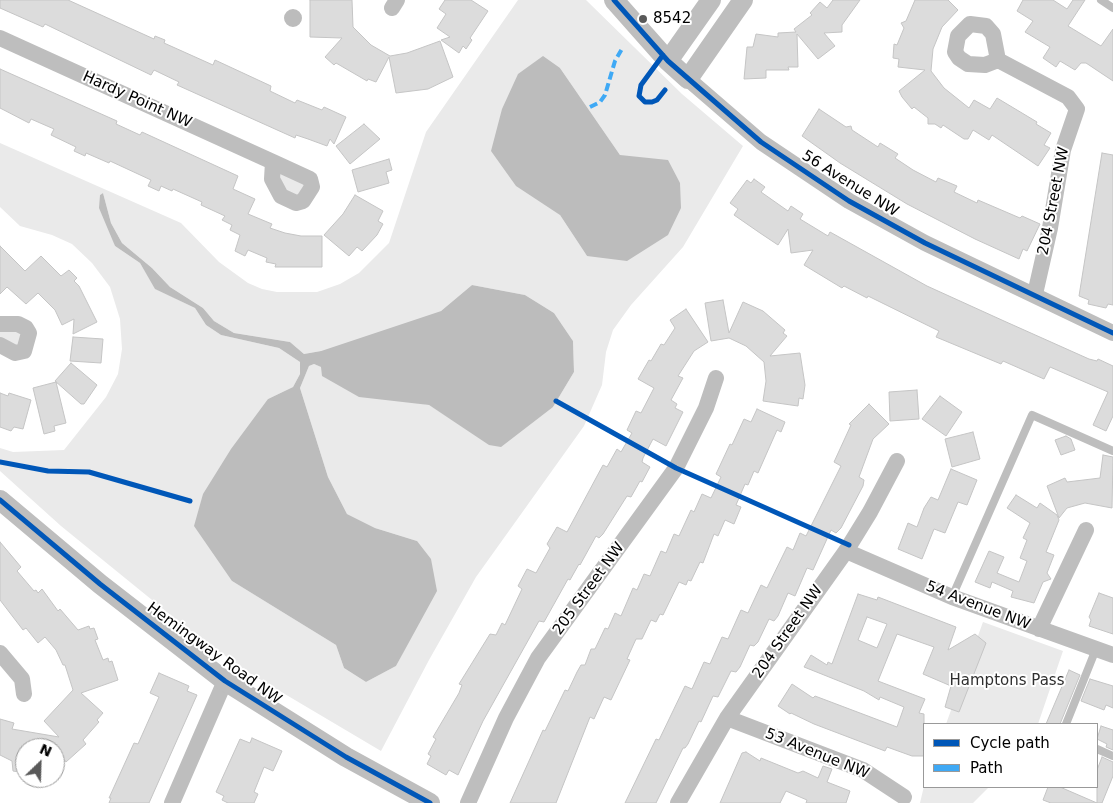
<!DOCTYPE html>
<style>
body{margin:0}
#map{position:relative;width:1113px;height:803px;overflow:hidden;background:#fff;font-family:"DejaVu Sans",sans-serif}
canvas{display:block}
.legend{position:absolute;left:923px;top:723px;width:175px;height:65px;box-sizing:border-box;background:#fff;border:1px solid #999;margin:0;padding:6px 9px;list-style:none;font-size:15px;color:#000}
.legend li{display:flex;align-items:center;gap:10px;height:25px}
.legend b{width:25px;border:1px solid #999}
.north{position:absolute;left:15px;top:738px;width:50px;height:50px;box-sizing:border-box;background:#fff;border:1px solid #999;border-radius:50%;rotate:24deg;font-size:14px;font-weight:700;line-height:20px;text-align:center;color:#000}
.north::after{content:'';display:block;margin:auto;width:18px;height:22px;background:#595959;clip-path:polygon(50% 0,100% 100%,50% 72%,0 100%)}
</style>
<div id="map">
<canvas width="1113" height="803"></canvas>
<ul class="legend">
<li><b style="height:6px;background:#0057b8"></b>Cycle path</li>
<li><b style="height:6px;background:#3fa9f5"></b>Path</li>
</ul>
<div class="north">N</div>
</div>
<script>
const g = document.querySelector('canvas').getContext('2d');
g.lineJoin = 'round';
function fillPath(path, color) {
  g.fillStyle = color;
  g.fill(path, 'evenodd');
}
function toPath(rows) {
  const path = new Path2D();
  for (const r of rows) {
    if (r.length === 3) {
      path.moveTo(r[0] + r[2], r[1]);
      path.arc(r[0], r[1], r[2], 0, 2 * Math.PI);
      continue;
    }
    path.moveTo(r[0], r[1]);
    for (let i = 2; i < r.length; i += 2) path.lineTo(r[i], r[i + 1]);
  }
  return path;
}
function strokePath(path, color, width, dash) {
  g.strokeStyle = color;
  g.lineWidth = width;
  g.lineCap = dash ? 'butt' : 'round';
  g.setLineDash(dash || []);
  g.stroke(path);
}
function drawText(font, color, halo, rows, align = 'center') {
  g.font = font + ' "DejaVu Sans",sans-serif';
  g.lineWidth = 4;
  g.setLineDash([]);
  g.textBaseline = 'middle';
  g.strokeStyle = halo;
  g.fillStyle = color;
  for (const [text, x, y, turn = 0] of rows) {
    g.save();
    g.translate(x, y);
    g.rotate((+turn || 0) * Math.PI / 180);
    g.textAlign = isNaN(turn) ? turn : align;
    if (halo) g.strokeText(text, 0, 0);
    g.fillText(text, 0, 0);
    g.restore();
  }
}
fillPath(toPath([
 [518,0,586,0,682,94,743,146,683,247,631,305,613,330,606,352,602,385,584,426,476,577,429,660,381,751,251,674,189,630,61,526,0,471,0,448,13,452,64,450,106,397,118,374,122,349,120,319,110,287,92,263,72,244,52,235,20,226,0,207,0,143,181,223,219,262,248,283,262,289,277,292,317,292,340,284,359,273,389,243,426,132],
 [560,68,620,155,587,256,560,215],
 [103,193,111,223,122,243,152,268,170,287,203,308,214,321,234,333,290,342,304,354,321,351,441,311,472,285,525,295,554,313,573,341,574,372,553,407,451,419,429,405,406,401,314,364,309,366,300,388,328,477,347,514,375,528,417,541,415,629,396,666,366,682,344,668,336,645,232,581,268,399,293,387,300,374,300,362,279,348,221,335,206,325,195,308,156,289,140,263,115,246,100,195],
 [277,168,303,178,304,194,286,196],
 [0,325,29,333,25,348,0,345],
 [983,622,1063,651,1038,724,946,724],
 [924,786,924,787,989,787,973,803,920,803]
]), '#eaeaea');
fillPath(toPath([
 [293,18,9],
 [543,56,560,68,620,155,668,160,680,183,681,208,668,235,627,261,587,256,560,215,516,186,491,151,502,109,518,74],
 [103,193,111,223,122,243,152,268,170,287,203,308,214,321,234,333,290,342,304,354,321,351,441,311,472,285,525,295,554,313,573,341,574,372,553,407,501,447,489,445,429,405,359,397,322,376,321,367,314,364,309,366,300,388,328,477,347,514,375,528,417,541,431,559,437,591,396,666,366,682,344,668,336,645,232,581,194,526,203,494,231,449,268,399,293,387,300,374,300,362,279,348,221,335,206,325,195,308,155,289,140,263,115,246,99,208,100,195]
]), '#bcbcbc');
const building = toPath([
 [0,0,68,0,154,39,155,36,165,40,164,43,213,65,215,60,271,86,270,91,295,103,297,100,322,110,324,107,346,117,334,144,330,139,327,146,308,139,296,135,295,138,177,85,179,82,154,70,151,75,45,24,43,27,0,8,0,0],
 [310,0,352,0,353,27,371,45,390,56,407,53,440,41,453,77,428,89,396,93,389,57,376,82,368,79,367,81,336,63,334,65,325,57,342,38,310,37,310,0],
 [445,0,471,0,488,11,470,38,472,40,466,49,463,46,459,53,441,40,450,37,437,28,446,14,439,9,445,0],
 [833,0,860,0,842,25,842,32,824,33,835,46,818,59,797,34,798,67,788,67,789,70,766,70,766,78,744,79,747,47,753,47,756,34,778,37,778,33,796,32,794,29,812,15,810,13,820,2,827,8,833,0],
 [915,0,948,0,958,10,942,27,933,49,931,71,944,88,969,108,974,100,990,109,997,98,1037,122,1036,124,1051,133,1044,145,1050,148,1038,166,992,135,989,140,973,130,968,139,964,139,943,125,941,128,935,124,928,124,928,118,914,107,912,109,902,97,899,91,925,70,898,67,899,59,893,58,894,44,897,45,904,28,901,23,906,21,915,0],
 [1023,0,1053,0,1067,9,1073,0,1085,0,1068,26,1101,46,1113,29,1113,81,1086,63,1081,63,1075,70,1060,61,1056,67,1043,58,1050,47,1025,32,1033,21,1017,11,1023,0],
 [0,69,117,121,116,124,140,135,142,132,238,176,233,189,255,199,248,214,272,224,270,228,285,233,301,236,322,236,322,267,275,267,276,264,266,262,267,258,248,250,245,256,235,251,240,235,230,230,232,225,222,220,225,216,201,205,202,202,173,189,172,191,161,186,159,191,148,186,151,180,110,161,109,163,86,153,85,156,74,151,76,147,51,135,54,129,31,119,29,123,0,108,0,69],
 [819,109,846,127,851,126,852,130,878,147,880,143,898,154,895,158,913,170,936,182,938,178,957,186,954,192,977,203,978,200,1020,218,1022,216,1040,224,1027,251,1023,249,1019,259,975,239,907,204,840,163,802,136,819,109],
 [364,124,380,139,350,164,336,146,364,124],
 [1102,153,1113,155,1113,305,1108,304,1106,308,1088,304,1089,300,1079,296,1102,153],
 [389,159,392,170,386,172,389,183,358,192,352,170,389,159],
 [754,179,765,187,761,192,788,211,791,206,803,214,800,219,828,236,830,232,927,286,1004,321,1089,359,1097,361,1098,359,1113,366,1113,416,1106,431,1093,425,1108,392,1050,367,1044,379,1003,361,1001,364,936,337,939,331,868,296,867,298,844,286,842,288,804,265,813,250,791,253,788,229,778,245,760,233,734,215,738,209,730,203,747,180,751,183,754,179],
 [355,195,383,211,378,221,383,224,377,235,362,251,357,247,349,256,324,235,343,214,355,195],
 [0,246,25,271,41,256,61,276,69,270,77,278,74,281,79,286,97,322,73,334,74,319,62,325,55,310,38,293,26,304,7,287,0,294,0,246],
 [723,300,729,333,743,302,763,311,785,330,783,333,787,336,770,356,800,353,805,385,803,399,799,398,798,406,763,401,766,381,764,362,746,346,729,338,711,341,705,303,723,300],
 [686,309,708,342,694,351,678,376,683,378,671,400,677,404,675,408,683,412,666,446,653,439,643,458,642,462,650,467,642,482,640,481,631,497,627,496,603,534,599,538,596,536,580,565,579,564,570,580,568,579,544,622,539,621,483,721,458,775,449,770,446,775,427,764,431,756,428,754,436,739,433,737,459,693,462,685,459,684,490,634,496,635,502,623,505,625,522,589,518,586,527,569,536,573,550,548,547,544,557,527,567,532,603,465,607,467,617,449,621,452,632,433,627,430,636,411,641,413,654,388,638,379,649,360,651,361,661,344,664,345,675,328,670,320,686,309],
 [73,337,103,339,101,363,70,361,73,337],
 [71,363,97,385,84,404,81,404,55,381,71,363],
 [56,382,66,423,54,426,55,431,44,434,33,388,56,382],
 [917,390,919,419,890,421,889,392,917,390],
 [0,393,8,396,9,393,31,400,23,429,14,427,11,431,0,427,0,393],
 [940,396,962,412,946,436,922,419,940,396],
 [869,404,889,424,873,439,859,477,864,480,863,486,841,528,836,533,831,530,813,570,807,568,795,596,788,593,778,616,774,621,769,619,758,642,754,646,750,645,740,667,736,672,731,671,718,697,713,696,701,722,699,721,688,744,685,748,683,748,656,803,625,803,656,739,659,740,685,686,692,689,704,662,710,664,722,637,728,639,741,610,748,613,761,585,767,588,787,547,793,550,800,533,806,536,841,466,834,462,851,425,849,424,869,404],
 [757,409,785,422,781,432,777,430,758,473,754,471,748,485,745,484,736,505,741,507,734,524,725,520,718,536,714,534,703,563,700,562,691,581,688,580,686,585,679,582,663,615,660,614,656,622,651,620,642,639,636,639,627,659,630,660,611,700,604,697,594,719,590,717,556,803,510,803,543,730,545,731,565,690,568,691,577,672,581,665,585,665,591,649,595,649,605,628,608,629,615,613,621,616,633,588,637,590,644,574,650,576,661,551,666,553,674,534,679,536,691,510,694,512,702,494,711,498,721,477,716,474,730,444,732,445,744,419,751,422,757,409],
 [973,432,980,459,952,467,945,439,973,432],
 [1066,436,1071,439,1075,450,1061,455,1055,440,1066,436],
 [1103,455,1113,457,1112,508,1085,503,1067,508,1059,518,1047,486,1065,478,1067,482,1100,478,1103,455],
 [951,469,977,480,967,505,958,502,945,533,934,529,922,559,898,549,908,523,917,527,924,508,931,497,938,500,951,469],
 [1016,495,1037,508,1040,503,1057,515,1059,520,1046,552,1054,555,1047,573,1051,579,1043,582,1034,603,1011,597,1013,591,992,582,990,588,975,582,989,551,1004,557,997,573,1019,582,1027,561,1020,558,1027,540,1023,538,1030,523,1007,508,1016,495],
 [0,542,21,567,17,571,34,591,36,590,38,593,42,589,58,611,60,609,78,630,89,626,90,629,94,628,98,639,95,640,103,660,108,658,109,662,112,661,118,680,81,693,103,713,97,720,99,722,83,740,86,744,66,762,55,748,25,748,25,773,13,771,12,761,0,755,0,719,14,723,12,729,59,737,44,721,73,690,65,665,63,665,56,650,45,637,38,643,26,628,23,630,0,600,0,542],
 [1099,593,1113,598,1113,634,1089,626,1091,620,1089,617,1099,593],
 [858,594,877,600,878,597,956,627,948,650,975,634,986,643,959,712,945,707,951,686,923,674,934,647,897,634,878,681,925,699,919,713,924,714,924,756,912,756,887,747,885,751,814,724,791,713,790,714,778,706,792,684,813,698,815,696,897,727,904,707,880,697,879,700,864,691,804,667,811,655,827,665,828,662,832,664,858,594],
 [867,617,887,624,877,648,858,640,867,617],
 [1069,670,1080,675,1060,724,1046,724,1069,670],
 [159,673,189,686,187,691,197,695,149,803,109,803,111,798,109,798,134,743,138,744,159,697,150,693,159,673],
 [1090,679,1113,686,1113,708,1106,705,1104,710,1081,701,1090,679],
 [1101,726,1113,730,1113,750,1106,747,1107,744,1097,739,1101,726],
 [252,738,282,751,273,771,264,767,254,792,258,794,254,803,228,803,222,800,224,796,216,792,240,739,250,743,252,738],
 [746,752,760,761,761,758,798,773,803,771,818,778,823,766,832,769,827,782,850,791,846,803,806,803,807,800,786,791,780,803,720,803,742,753,746,752],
 [1102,757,1113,762,1113,776,1102,803,1051,803,1043,800,1048,787,1060,787,1097,803,1097,770,1102,757]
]);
fillPath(building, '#dcdcdc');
strokePath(building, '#c5c5c5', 1);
strokePath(toPath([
 [1101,0,1113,8],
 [952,597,1032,415,1113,451],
 [1066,724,1096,649],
 [1097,749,1113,756]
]), '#bebebe', 8);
strokePath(toPath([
 [392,8,397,0],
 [0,38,273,162,272,179,281,196,296,203,303,201,312,187,310,179,273,162],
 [998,60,985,65,968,64,959,58,955,52,958,36,970,24,986,26,993,34,998,60,1068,97,1077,109,1063,150,1050,228,1035,294],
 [688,79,761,142,849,201,925,243,1113,333],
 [0,324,18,324,26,328,29,333,24,351,15,353,0,345],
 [846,551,952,597,1113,655],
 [1039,629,1086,530],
 [0,653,22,679,24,694],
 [727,718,863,770,904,797],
 [172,803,225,681],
 [468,803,506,718,538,658,676,468,706,408,716,378],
 [678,803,727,718,846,551,870,512,897,461]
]), '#bebebe', 16);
strokePath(toPath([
 [614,0,668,61,688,79,743,0],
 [668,61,711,0],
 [0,500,100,584,225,681,346,757,430,803]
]), '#bebebe', 20);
strokePath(toPath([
 [590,107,600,102,605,95,615,61,623,47]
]), '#3fa9f5', 4, [8, 4]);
strokePath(toPath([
 [614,0,668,61,761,142,849,201,925,243,1113,333],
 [663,55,641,85,639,96,645,102,652,102,657,100,665,90],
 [556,401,676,468,849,545],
 [0,462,48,471,89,472,190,501],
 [0,500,100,584,225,681,346,757,430,803]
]), '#0057b8', 5);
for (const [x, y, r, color] of [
 [643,19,5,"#595959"]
]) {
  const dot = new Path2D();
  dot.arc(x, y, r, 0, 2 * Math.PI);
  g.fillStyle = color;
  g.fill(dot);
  strokePath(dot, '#fff', 2);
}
drawText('15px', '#000', '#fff', [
 ["8542",653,19]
], 'left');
drawText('15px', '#000', '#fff', [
 ["Hardy Point NW",137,100,24],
 ["56 Avenue NW",850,184,32],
 ["204 Street NW",1054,201,-79],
 ["205 Street NW",589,589,-54],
 ["54 Avenue NW",978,606,21],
 ["204 Street NW",788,632,-55],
 ["Hemingway Road NW",214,654,36],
 ["53 Avenue NW",817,754,22]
]);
drawText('15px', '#2f2f2f', '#fff', [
 ["Hamptons Pass",1007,681]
]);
</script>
